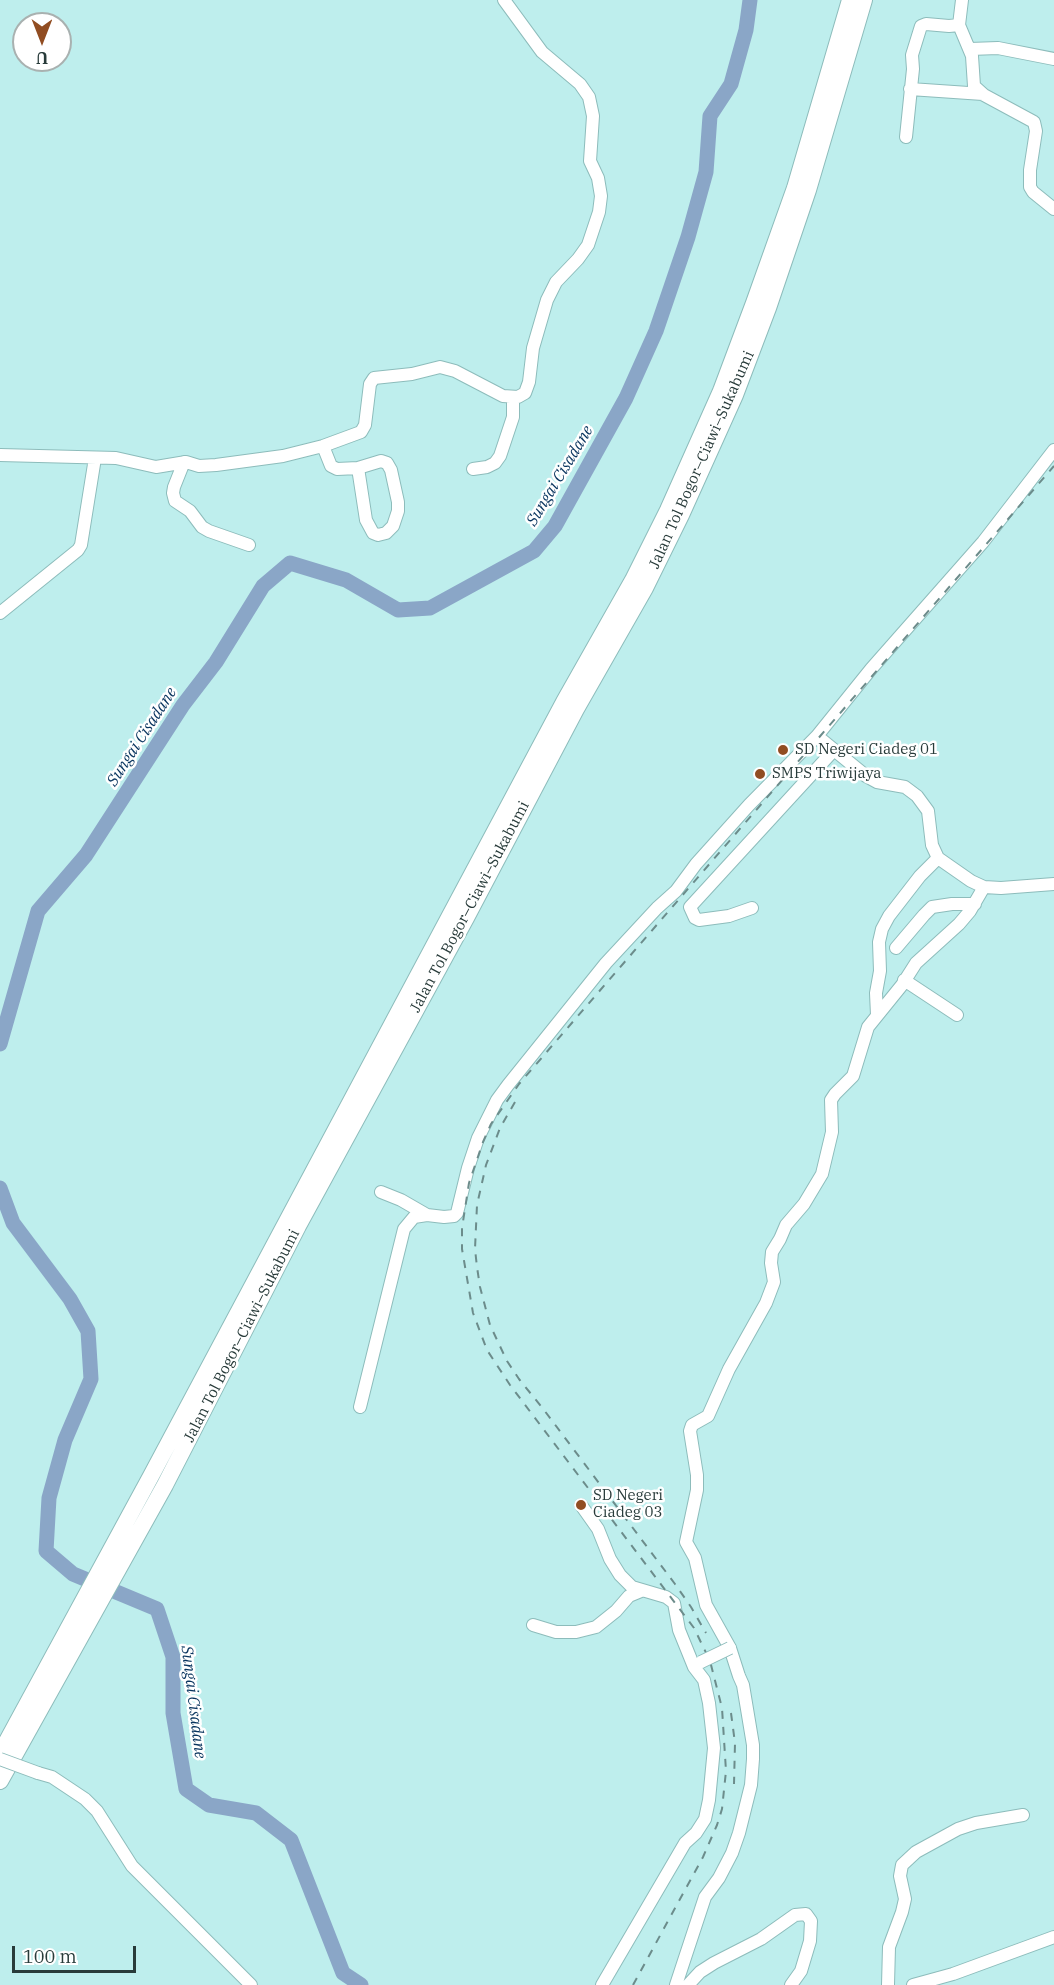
<!DOCTYPE html>
<meta charset="utf-8">
<style>
body{margin:0}
#map{position:relative;width:1054px;height:1985px;overflow:hidden;background:#beeeed;font-family:"IBM Plex Serif",serif}
canvas{display:block}
.north{position:absolute;left:12px;top:12px;width:60px;height:60px;box-sizing:border-box;background:#fff;border:2px solid #a9b1b0;border-radius:50%;rotate:180deg;font-size:16px;font-weight:700;line-height:24px;text-align:center;color:#283b3a}
.north::after{content:'';display:block;margin:auto;width:21px;height:27px;background:#914d22;clip-path:polygon(50% 0,100% 100%,50% 72%,0 100%)}
.scale{position:absolute;left:12px;top:1946px;width:124px;height:27px;box-sizing:border-box;border:3px solid #283b3a;border-top:0;padding-left:8px;font-size:18px;line-height:21px;white-space:nowrap;color:#283b3a;-webkit-text-stroke:4px #fff;paint-order:stroke}
</style>
<div id="map">
<canvas width="1054" height="1985"></canvas>
<div class="north">U</div>
<div class="scale">100 m</div>
</div>
<script>
const g = document.querySelector('canvas').getContext('2d');
g.lineJoin = 'round';
function toPath(rows) {
  const path = new Path2D();
  for (const r of rows) {
    path.moveTo(r[0], r[1]);
    for (let i = 2; i < r.length; i += 2) path.lineTo(r[i], r[i + 1]);
  }
  return path;
}
function strokePath(path, color, width, dash) {
  g.strokeStyle = color;
  g.lineWidth = width;
  g.lineCap = dash ? 'butt' : 'round';
  g.setLineDash(dash || []);
  g.stroke(path);
}
function drawText(font, color, halo, rows, align = 'center') {
  g.font = font + ' "IBM Plex Serif",serif';
  g.lineWidth = 5;
  g.setLineDash([]);
  g.textBaseline = 'middle';
  g.strokeStyle = halo;
  g.fillStyle = color;
  for (const [text, x, y, turn = 0] of rows) {
    g.save();
    g.translate(x, y);
    g.rotate((+turn || 0) * Math.PI / 180);
    g.textAlign = isNaN(turn) ? turn : align;
    if (halo) g.strokeText(text, 0, 0);
    g.fillText(text, 0, 0);
    g.restore();
  }
}
strokePath(toPath([
 [0,1044,38,911,86,855,183,705,216,662,263,586,290,563,346,580,398,610,430,608,534,551,555,526,626,398,656,331,688,237,706,172,710,116,731,84,746,30,750,0],
 [0,1188,13,1223,70,1299,88,1331,91,1379,65,1440,49,1498,46,1551,73,1574,157,1609,173,1657,173,1713,186,1789,209,1805,256,1813,291,1840,343,1973,361,1985]
]), '#8aa6c7', 15);
const minor = toPath([
 [962,0,959,25,972,56,974,86,984,95,1034,122,1036,131,1030,170,1030,187,1033,192,1054,209],
 [970,49,998,48,1054,59],
 [910,89,983,94],
 [906,137,913,69,912,55,921,26,926,24,949,26,959,25],
 [323,446,331,466,337,469,358,468,381,461,387,463,391,470,398,502,398,511,393,526,386,533,378,535,373,533,366,520,358,468],
 [1054,450,983,542,871,669,817,736,866,776,877,782,905,787,917,796,928,811,932,845,938,858,971,881,984,887,1001,888,1054,884],
 [0,455,116,458,156,467,186,462,199,466,216,465,283,456,323,446,361,432,365,425,370,384,374,378,412,374,440,367,455,371,503,396,518,397,525,393,529,382,533,348,547,300,556,282,578,259,588,245,599,212,601,196,598,178,590,161,593,116,589,97,580,84,542,52,504,0],
 [184,462,174,487,173,493,175,501,190,511,202,527,209,531,249,545],
 [473,469,487,467,495,463,500,456,513,417,513,397],
 [0,613,78,550,81,545,95,458],
 [752,908,729,916,699,920,695,918,690,907,834,750],
 [896,948,924,915,932,907,952,904,975,904],
 [904,980,957,1015],
 [877,1015,876,993,880,971,879,942,882,929,889,916,920,876,938,858],
 [381,1192,401,1200,427,1215,444,1217,454,1216,457,1213,468,1168,478,1138,497,1100,508,1085,606,963,657,908,676,891,696,864,749,805,817,736],
 [360,1407,404,1229,414,1217,427,1215],
 [581,1505,598,1529,610,1559,620,1575,632,1587,666,1597,674,1603,679,1630,694,1667,704,1680,709,1703,714,1748,709,1800,705,1819,696,1833,685,1843,602,1985],
 [533,1625,556,1632,576,1632,596,1627,616,1611,629,1596,641,1591],
 [38,1773,52,1777,85,1799,97,1811,132,1866,251,1985],
 [676,1985,705,1897,719,1878,732,1853,739,1833,751,1785,753,1759,753,1745,743,1685,739,1676,730,1648,706,1605,695,1558,686,1542,697,1490,697,1475,690,1431,692,1425,708,1416,729,1369,766,1303,774,1282,771,1263,772,1252,780,1239,786,1225,804,1204,822,1174,832,1132,831,1100,835,1094,853,1076,868,1027,902,985,916,963,959,924,970,911,984,887],
 [688,1985,700,1972,714,1963,761,1939,795,1915,806,1914,811,1921,810,1941,801,1971,791,1985],
 [888,1985,889,1947,902,1912,905,1899,900,1876,902,1865,916,1852,958,1829,976,1823,1023,1815],
 [913,1985,953,1974,1054,1937]
]);
const highway = toPath([
 [0,1754,151,1476,564,702,633,580,668,510,721,391,754,303,795,188,850,0],
 [0,1781,165,1485,298,1226,466,918,576,709,645,588,681,515,735,395,768,308,808,190,864,0]
]);
strokePath(minor, '#8dbcbb', 14);
strokePath(highway, '#8dbcbb', 18);
strokePath(minor, '#fff', 12);
strokePath(highway, '#fff', 16);
strokePath(toPath([
 [515,1102,500,1128,486,1165,477,1205,475,1249,477,1267,480,1287,490,1325,507,1361,519,1379,544,1410,675,1584,691,1607,706,1633],
 [731,1713,735,1743,734,1784],
 [633,1985,703,1857,717,1825,722,1809,726,1771,722,1708,710,1661,694,1628,510,1385,487,1350,473,1313,462,1249,462,1228,469,1183,483,1142,491,1124,519,1084,1054,466]
]), '#6c8c8b', 2, [8, 8]);
const minorBridge = toPath([
 [701,1662,730,1648],
 [0,1759,38,1773]
]);
strokePath(minorBridge, '#8dbcbb', 14, []);
strokePath(minorBridge, '#fff', 12);
for (const [x, y, r, color] of [
 [783,750,6,"#914d22"],
 [760,774,6,"#914d22"],
 [581,1505,6,"#914d22"]
]) {
  const dot = new Path2D();
  dot.arc(x, y, r, 0, 2 * Math.PI);
  g.fillStyle = color;
  g.fill(dot);
  strokePath(dot, '#fff', 2);
}
drawText('15px', '#283b3a', '#fff', [
 ["Jalan Tol Bogor–Ciawi–Sukabumi",702,460,-66],
 ["Jalan Tol Bogor–Ciawi–Sukabumi",470,907,-62],
 ["Jalan Tol Bogor–Ciawi–Sukabumi",242,1336,-63]
]);
drawText('15px', '#283b3a', '#fff', [
 ["SD Negeri Ciadeg 01",795,750],
 ["SMPS Triwijaya",772,774],
 ["SD Negeri",593,1496],
 ["Ciadeg 03",593,1513]
], 'left');
drawText('italic 16px', '#08345e', '#fff', [
 ["Sungai Cisadane",560,476,-59],
 ["Sungai Cisadane",142,737,-57],
 ["Sungai Cisadane",193,1702,83]
]);
</script>
